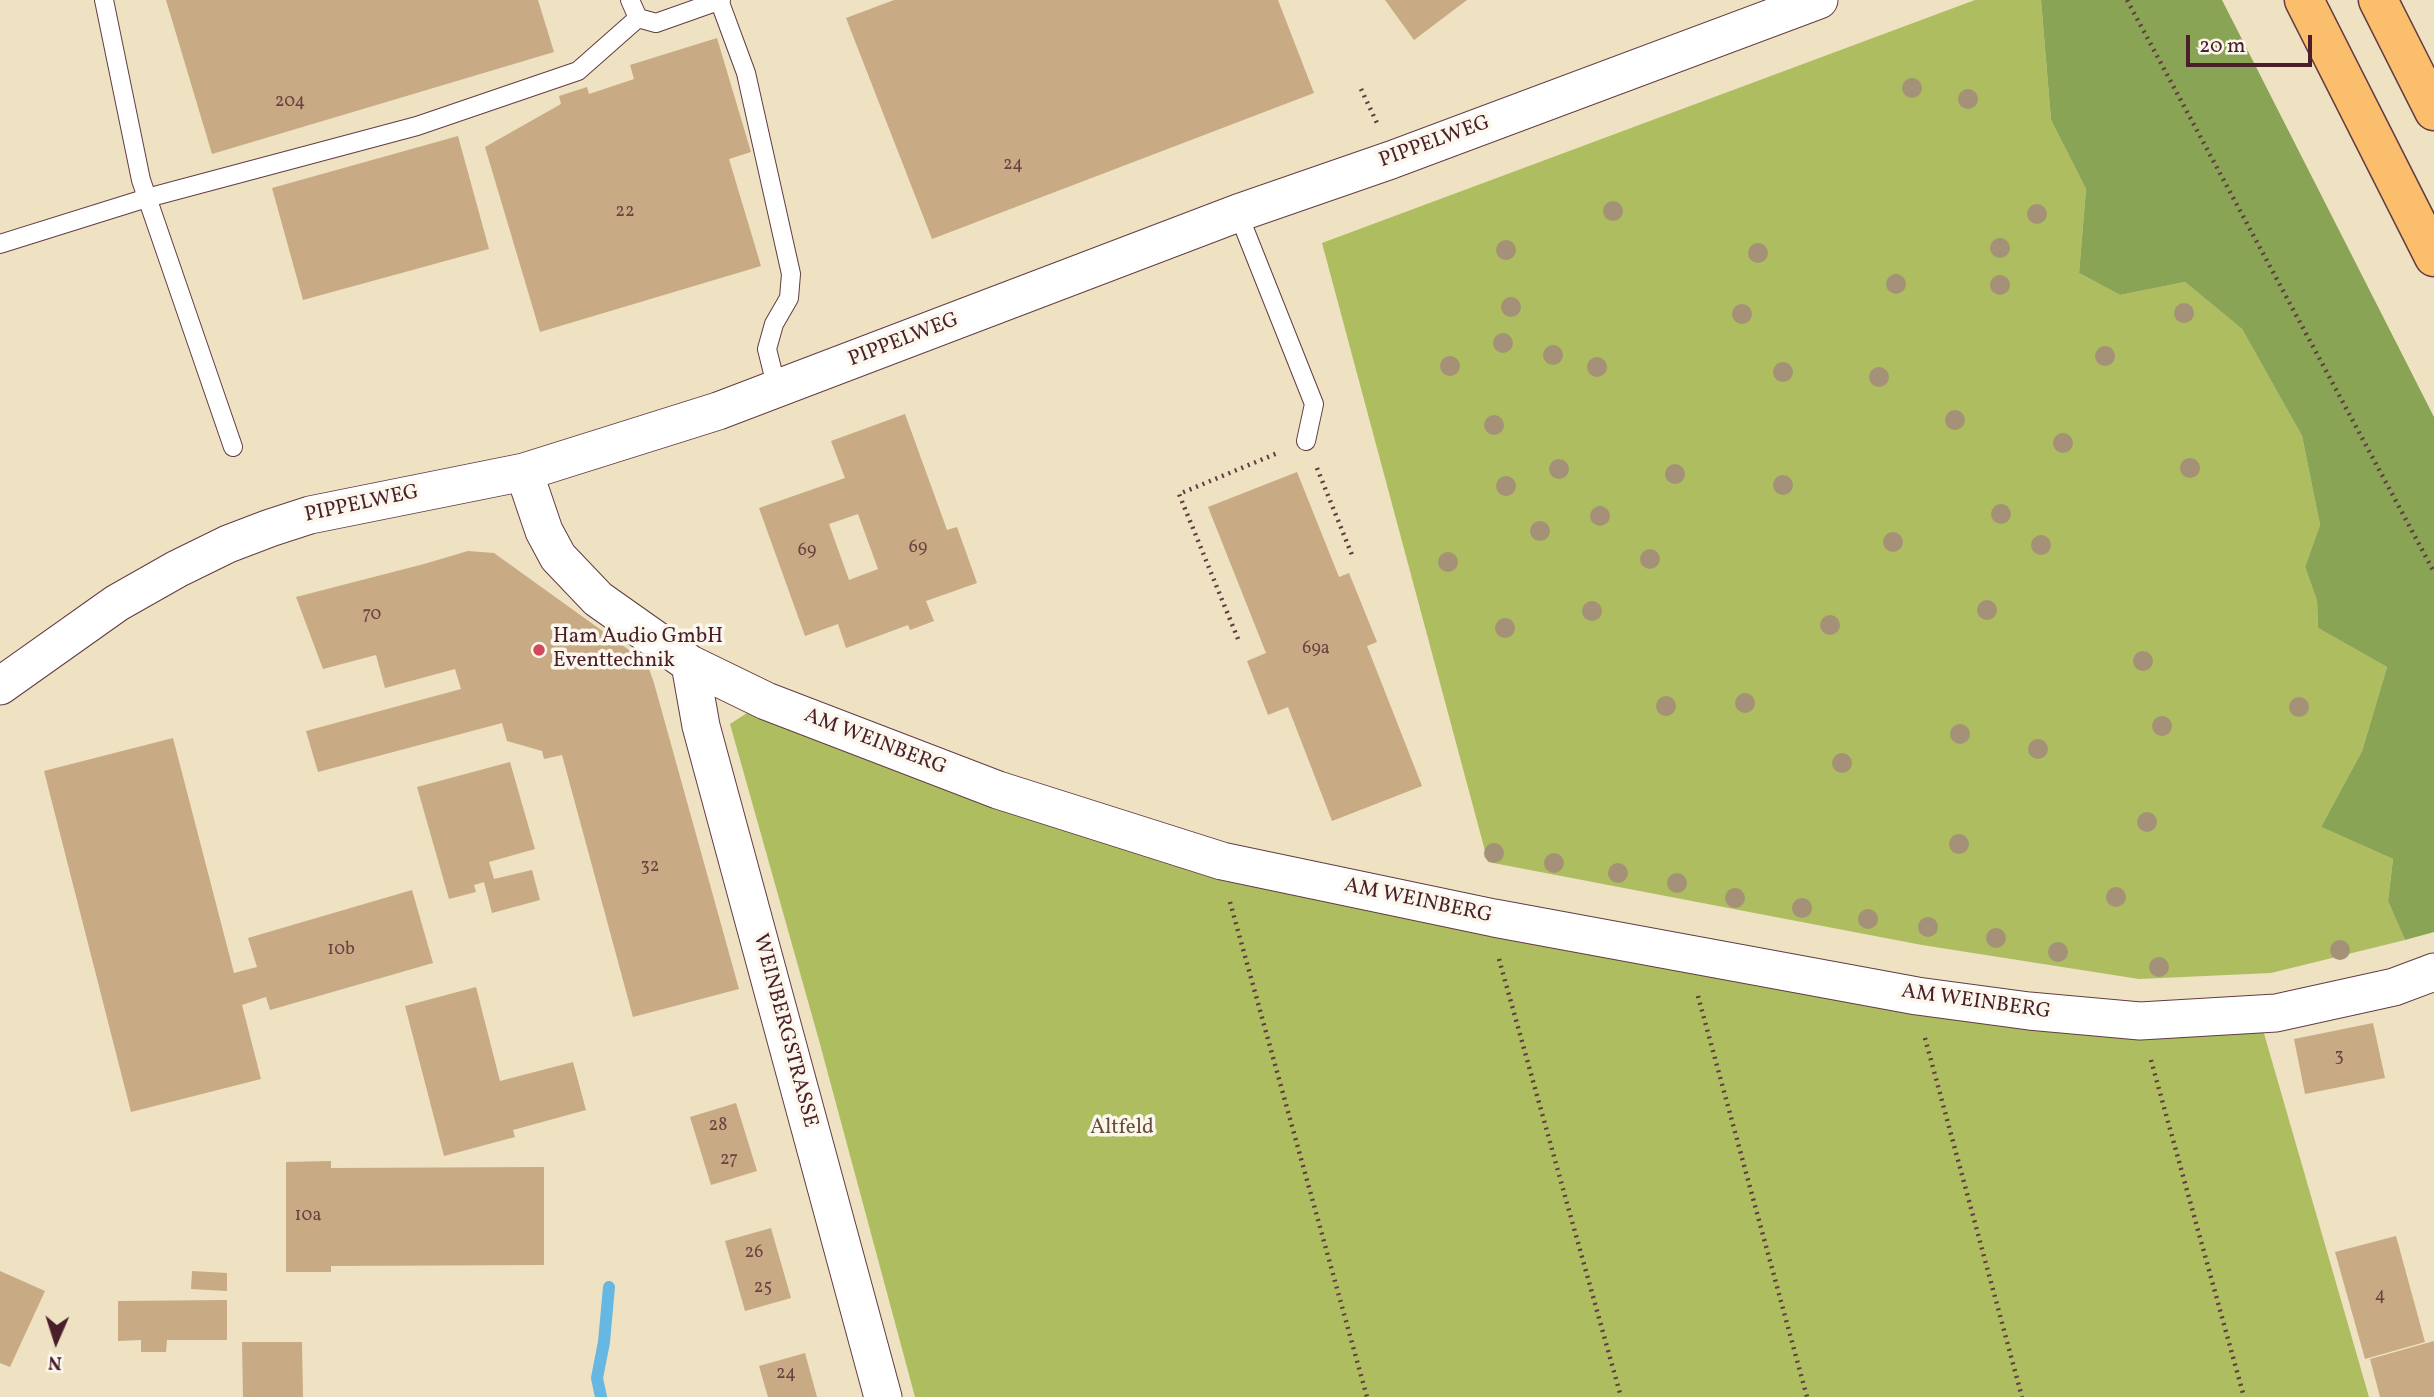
<!DOCTYPE html>
<style>
body{margin:0}
#map{position:relative;width:2434px;height:1397px;overflow:hidden;background:#eee2c2;font-family:Vollkorn,serif}
canvas{display:block}
.north{position:absolute;left:21px;top:1306px;width:70px;height:70px;-webkit-text-stroke:5px #fbf7ec;paint-order:stroke;rotate:183deg;font-size:19px;font-weight:700;line-height:28px;text-align:center;color:#4a1f2b}
.north::after{content:'';display:block;margin:auto;width:24px;height:32px;background:#4a1f2b;clip-path:polygon(50% 0,100% 100%,50% 72%,0 100%)}
.scale{position:absolute;left:2186px;top:35px;width:126px;height:32px;box-sizing:border-box;border:4px solid #4a1f2b;border-top:0;padding-left:9px;font-size:21px;line-height:24px;white-space:nowrap;color:#4a1f2b;-webkit-text-stroke:5px #fbf7ec;paint-order:stroke}
</style>
<div id="map">
<canvas width="2434" height="1397"></canvas>
<div class="north">N</div>
<div class="scale">20 m</div>
</div>
<script>
const g = document.querySelector('canvas').getContext('2d');
g.lineJoin = 'round';
function fillPath(path, color) {
  g.fillStyle = color;
  g.fill(path, 'evenodd');
}
function toPath(rows) {
  const path = new Path2D();
  for (const r of rows) {
    path.moveTo(r[0], r[1]);
    for (let i = 2; i < r.length; i += 2) path.lineTo(r[i], r[i + 1]);
  }
  return path;
}
function strokePath(path, color, width, dash) {
  g.strokeStyle = color;
  g.lineWidth = width;
  g.lineCap = dash ? 'butt' : 'round';
  g.setLineDash(dash || []);
  g.stroke(path);
}
function drawText(font, color, halo, rows, align = 'center') {
  g.font = font + ' Vollkorn,serif';
  g.lineWidth = 7;
  g.setLineDash([]);
  g.textBaseline = 'middle';
  g.strokeStyle = halo;
  g.fillStyle = color;
  for (const [text, x, y, turn = 0] of rows) {
    g.save();
    g.translate(x, y);
    g.rotate((+turn || 0) * Math.PI / 180);
    g.textAlign = isNaN(turn) ? turn : align;
    if (halo) g.strokeText(text, 0, 0);
    g.fillText(text, 0, 0);
    g.restore();
  }
}
fillPath(toPath([
 [1975,0,2041,0,2051,120,2086,189,2079,273,2120,295,2185,282,2242,329,2302,436,2320,525,2305,567,2317,601,2318,628,2387,667,2362,751,2321,827,2393,859,2388,901,2405,940,2271,973,2139,979,1922,945,1488,862,1322,243],
 [750,711,1224,881,1491,932,2263,1030,2369,1397,915,1397,820,1044,730,724]
]), '#adbd60');
fillPath(toPath([
 [2041,0,2222,0,2434,417,2434,932,2405,940,2388,901,2393,859,2321,827,2362,751,2387,667,2318,628,2317,601,2305,567,2320,525,2302,436,2242,329,2185,282,2120,295,2079,273,2086,189,2051,120]
]), '#8aa456');
strokePath(toPath([
 [601,1397,597,1378,604,1342,609,1287]
]), '#66b7e2', 12);
fillPath(toPath([
 [166,0,538,0,554,52,212,154],
 [894,0,1278,0,1314,93,932,239,846,18],
 [1385,0,1467,0,1414,40],
 [717,38,751,152,729,159,761,266,540,332,485,147,561,104,559,96,587,87,589,94,634,79,630,65],
 [458,136,489,249,303,300,272,188],
 [905,414,947,530,957,527,977,583,926,601,934,621,910,630,908,625,846,648,838,624,805,636,759,508,845,478,831,441],
 [858,514,878,569,849,580,829,524],
 [1297,472,1339,577,1349,573,1377,642,1367,646,1422,786,1332,821,1288,707,1268,715,1247,661,1266,653,1208,507],
 [468,551,494,553,647,663,654,683,739,989,633,1017,562,755,544,759,542,751,507,741,502,723,318,772,306,731,461,689,455,669,385,688,376,655,323,669,296,597,424,564],
 [173,738,234,973,257,967,248,938,412,890,433,963,270,1010,266,997,242,1005,261,1079,131,1112,44,771],
 [510,762,535,849,489,862,494,879,532,870,540,900,492,913,484,882,474,885,476,892,449,899,417,787],
 [476,987,500,1081,573,1062,586,1110,513,1130,515,1137,444,1156,405,1006],
 [2373,1023,2385,1078,2305,1094,2294,1039],
 [736,1103,757,1171,711,1185,690,1117],
 [331,1161,331,1168,544,1167,544,1265,331,1266,331,1272,286,1272,286,1162],
 [771,1228,791,1298,745,1311,725,1241],
 [2396,1236,2425,1342,2365,1359,2335,1252],
 [0,1271,45,1291,10,1367,0,1363],
 [192,1271,227,1273,227,1291,191,1289],
 [227,1300,227,1340,167,1340,166,1352,141,1352,141,1340,118,1341,118,1301],
 [2434,1341,2434,1397,2380,1397,2370,1359],
 [242,1342,302,1342,303,1397,243,1397],
 [805,1353,817,1397,768,1397,759,1366]
]), '#c8aa85');
const service = toPath([
 [104,0,141,180,233,447],
 [630,0,638,18,656,23,721,0],
 [719,0,746,73,791,274,789,298,774,324,767,349,777,389],
 [1238,213,1314,404,1306,441],
 [0,244,147,198,417,126,578,71,638,18]
]);
const minor = toPath([
 [524,472,544,531,558,557,598,599,690,664,766,701,998,790,1222,861,1494,918,1917,996,2029,1011,2140,1021,2276,1013,2394,987,2434,972],
 [690,664,701,726,883,1397],
 [0,686,117,603,177,569,228,544,270,528,310,515,524,472,718,411,1238,213,1391,160,1819,0]
]);
const motorway = toPath([
 [2304,0,2434,257],
 [2378,0,2434,111]
]);
strokePath(service, '#633c42', 20);
strokePath(minor, '#633c42', 39);
strokePath(motorway, '#633c42', 41);
strokePath(toPath([
 [2127,0,2434,572],
 [1361,89,1377,123],
 [1317,468,1352,555],
 [1238,639,1179,494,1280,452],
 [1230,902,1367,1397],
 [1499,959,1621,1397],
 [1698,996,1807,1397],
 [1925,1038,2022,1397],
 [2151,1060,2244,1397]
]), '#633c42', 4.5, [2, 5]);
strokePath(service, '#fff', 18);
strokePath(minor, '#fff', 37);
strokePath(motorway, '#fabe6d', 38);
g.fillStyle = '#a49178';
for (const [x, y] of [
 [1912,88],
 [1968,99],
 [1613,211],
 [2037,214],
 [2000,248],
 [1506,250],
 [1758,253],
 [1896,284],
 [2000,285],
 [1511,307],
 [2184,313],
 [1742,314],
 [1503,343],
 [1553,355],
 [2105,356],
 [1450,366],
 [1597,367],
 [1783,372],
 [1879,377],
 [1955,420],
 [1494,425],
 [2063,443],
 [2190,468],
 [1559,469],
 [1675,474],
 [1783,485],
 [1506,486],
 [2001,514],
 [1600,516],
 [1540,531],
 [1893,542],
 [2041,545],
 [1650,559],
 [1448,562],
 [1987,610],
 [1592,611],
 [1830,625],
 [1505,628],
 [2143,661],
 [1745,703],
 [1666,706],
 [2299,707],
 [2162,726],
 [1960,734],
 [2038,749],
 [1842,763],
 [2147,822],
 [1959,844],
 [1494,853],
 [1554,863],
 [1618,873],
 [1677,883],
 [2116,897],
 [1735,898],
 [1802,908],
 [1868,919],
 [1928,927],
 [1996,938],
 [2340,950],
 [2058,952],
 [2159,967]
]) {
  g.beginPath();
  g.arc(x, y, 10, 0, 2 * Math.PI);
  g.fill();
}
for (const [x, y, r, color] of [
 [539,650,7,"#d1495b"]
]) {
  const dot = new Path2D();
  dot.arc(x, y, r, 0, 2 * Math.PI);
  g.fillStyle = color;
  g.fill(dot);
  strokePath(dot, '#fbf7ec', 2.5);
}
drawText('18px', '#6a4242', null, [
 ["204",290,103],
 ["24",1013,166],
 ["22",625,213],
 ["69",918,549],
 ["69",807,552],
 ["70",372,616],
 ["69a",1316,650],
 ["32",650,868],
 ["10b",341,951],
 ["3",2339,1058],
 ["28",718,1127],
 ["27",729,1161],
 ["10a",308,1217],
 ["26",754,1254],
 ["25",763,1289],
 ["4",2380,1297],
 ["24",786,1375]
]);
drawText('21px', '#4a1f2b', '#fbf7ec', [
 ["PIPPELWEG",1435,143,-20],
 ["PIPPELWEG",904,341,-21],
 ["PIPPELWEG",362,505,-12],
 ["AM WEINBERG",875,743,21],
 ["AM WEINBERG",1418,902,12],
 ["AM WEINBERG",1976,1003,8],
 ["WEINBERGSTRASSE",784,1031,75]
]);
drawText('21px', '#4a1f2b', '#fbf7ec', [
 ["Ham Audio GmbH",553,638],
 ["Eventtechnik",553,662]
], 'left');
drawText('21px', '#684e3b', '#fbf7ec', [
 ["Altfeld",1122,1129]
]);
</script>
